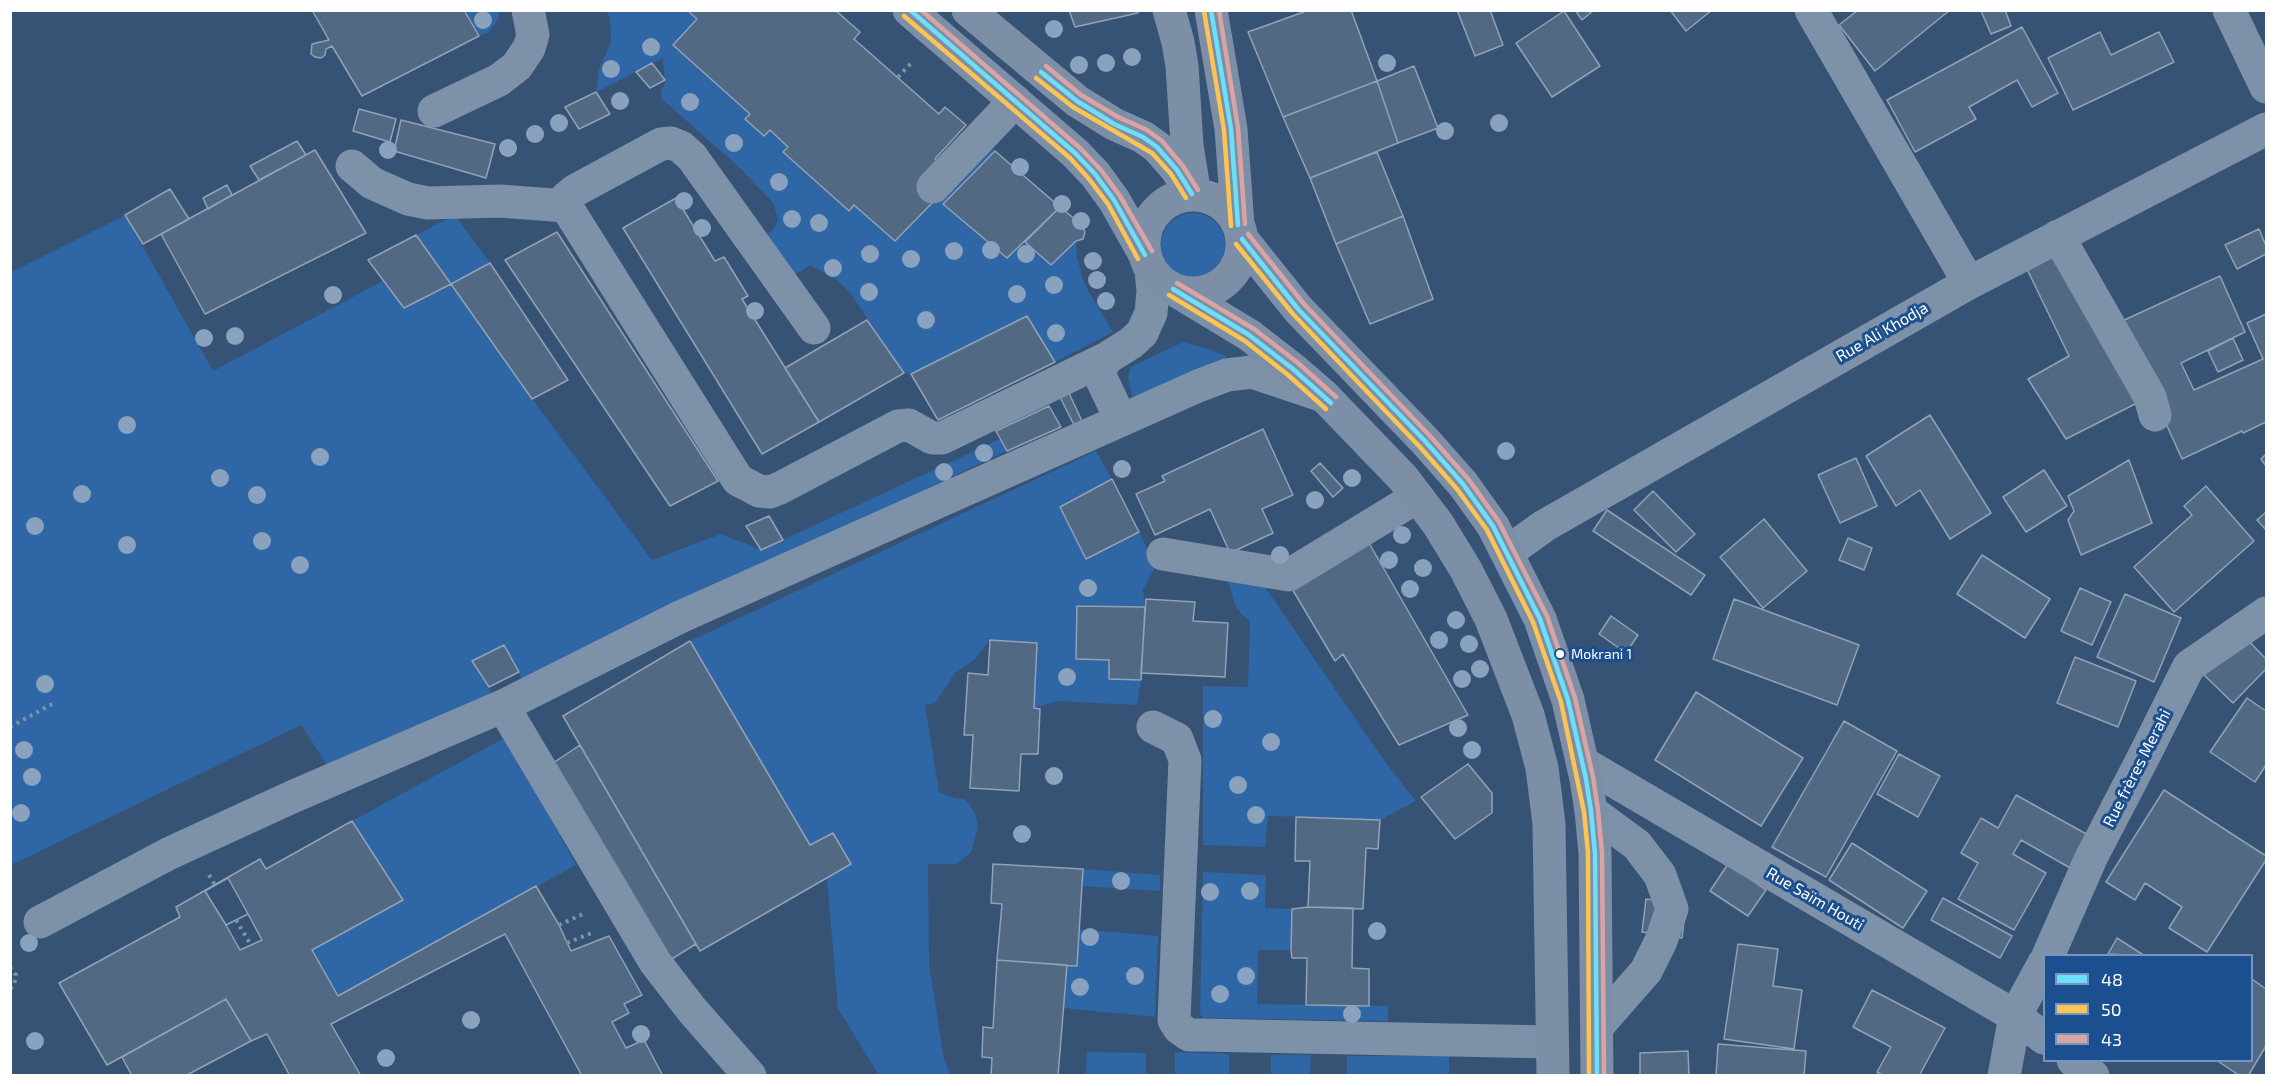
<!DOCTYPE html>
<meta charset="utf-8">
<style>
body{margin:0}
#map{position:relative;width:2277px;height:1086px;overflow:hidden;background:#365274;font-family:"Exo 2",sans-serif}
canvas{display:block}
.frame{position:absolute;inset:0;border:12px solid #fff;pointer-events:none}
.legend{position:absolute;left:2043px;top:954px;width:210px;height:108px;box-sizing:border-box;background:#1b4f8f;border:2px solid #7695bc;margin:0;padding:8px 10px;list-style:none;font-size:18px;color:#fff}
.legend li{display:flex;align-items:center;gap:12px;height:30px}
.legend b{width:30px;border:2px solid #7695bc}
</style>
<div id="map">
<canvas width="2277" height="1086"></canvas>
<div class="frame"></div>
<ul class="legend">
<li><b style="height:8px;background:#6ddff8"></b>48</li>
<li><b style="height:8px;background:#fcc553"></b>50</li>
<li><b style="height:8px;background:#dba4a4"></b>43</li>
</ul>
</div>
<script>
const g = document.querySelector('canvas').getContext('2d');
g.lineJoin = 'round';
function fillPath(path, color) {
  g.fillStyle = color;
  g.fill(path, 'evenodd');
}
function toPath(rows) {
  const path = new Path2D();
  for (const r of rows) {
    if (r.length === 3) {
      path.moveTo(r[0] + r[2], r[1]);
      path.arc(r[0], r[1], r[2], 0, 2 * Math.PI);
      continue;
    }
    path.moveTo(r[0], r[1]);
    for (let i = 2; i < r.length; i += 2) path.lineTo(r[i], r[i + 1]);
  }
  return path;
}
function strokePath(path, color, width, dash) {
  g.strokeStyle = color;
  g.lineWidth = width;
  g.lineCap = dash ? 'butt' : 'round';
  g.setLineDash(dash || []);
  g.stroke(path);
}
function drawText(font, color, halo, rows, align = 'center') {
  g.font = font + ' "Exo 2",sans-serif';
  g.lineWidth = 6;
  g.setLineDash([]);
  g.textBaseline = 'middle';
  g.strokeStyle = halo;
  g.fillStyle = color;
  for (const [text, x, y, turn = 0] of rows) {
    g.save();
    g.translate(x, y);
    g.rotate((+turn || 0) * Math.PI / 180);
    g.textAlign = isNaN(turn) ? turn : align;
    if (halo) g.strokeText(text, 0, 0);
    g.fillText(text, 0, 0);
    g.restore();
  }
}
fillPath(toPath([
 [464,11,499,11,499,16,495,24,489,32,479,36],
 [607,11,687,11,697,19,750,114,746,119,764,136,770,130,788,147,783,153,848,211,854,205,895,241,988,145,995,151,943,204,1007,258,1025,242,1051,265,1076,241,1077,257,1083,279,1089,292,1113,332,1055,362,1026,316,911,374,904,373,851,294,837,280,810,265,789,279,761,242,775,227,778,221,774,204,741,169,662,99,661,91,665,83,663,58,596,92,599,70,611,41,610,18],
 [1193,245,32],
 [125,215,213,371,383,281,404,308,451,285,416,235,455,215,490,263,452,285,532,399,652,560,721,534,761,550,1000,439,1007,451,522,679,503,645,472,661,492,694,327,765,301,725,11,865,11,272],
 [1183,342,1209,349,1225,356,1227,359,1132,397,1128,377,1131,367],
 [1096,451,1112,479,1060,507,1086,558,1139,532,1156,566,1143,589,1145,607,1078,606,1076,659,1109,660,1109,679,1141,680,1137,705,1057,701,1034,708,1037,643,990,640,975,659,955,673,935,703,925,705,939,792,950,797,966,800,976,815,978,828,971,852,957,864,928,864,929,964,944,1059,950,1075,879,1075,838,1009,827,878,851,864,833,833,810,845,690,641],
 [1227,578,1263,584,1383,759,1416,801,1380,820,1268,816,1265,847,1203,845,1203,686,1248,687,1250,621,1242,615,1235,605],
 [506,737,576,865,338,996,312,951,403,900,352,821],
 [1083,869,1160,875,1160,891,1081,886],
 [1203,872,1266,875,1265,908,1292,909,1291,950,1258,950,1257,1004,1388,1006,1388,1021,1203,1018,1200,1014],
 [1079,929,1158,936,1155,1017,1063,1008,1067,965,1076,966],
 [1087,1052,1146,1053,1146,1075,1086,1075],
 [1175,1052,1229,1054,1229,1075,1175,1075],
 [1271,1055,1311,1055,1310,1075,1271,1075],
 [1347,1056,1449,1056,1449,1075,1347,1076]
]), '#2f66a5');
const building = toPath([
 [312,10,464,10,479,36,362,96,332,46,326,49,325,55,321,58,315,57,311,54,312,44,329,40,312,10],
 [687,10,835,10,860,32,854,39,939,114,945,107,966,125,935,159,942,165,936,199,895,241,854,205,849,211,783,152,788,147,770,130,764,136,745,119,750,114,673,45,697,19,687,10],
 [1069,10,1137,10,1138,13,1075,27,1069,10],
 [1309,10,1351,10,1377,81,1283,117,1248,32,1309,10],
 [1457,10,1490,10,1503,45,1475,56,1457,10],
 [1575,10,1594,10,1582,20,1575,10],
 [1670,10,1712,10,1686,31,1670,10],
 [1858,10,1950,10,1875,71,1839,25,1858,10],
 [2005,10,2011,26,1991,34,1981,11,2005,10],
 [1564,11,1600,66,1552,97,1516,43,1564,11],
 [2022,27,2058,93,2032,107,2017,80,1969,107,1976,119,1915,152,1887,100,2022,27],
 [2100,32,2111,55,2159,32,2174,62,2073,110,2048,58,2100,32],
 [652,63,665,80,650,88,636,72,652,63],
 [1414,66,1438,128,1398,143,1377,81,1414,66],
 [1377,81,1398,143,1310,178,1283,117,1377,81],
 [596,92,610,114,579,129,565,107,596,92],
 [359,109,396,119,390,142,353,131,359,109],
 [401,120,495,144,486,178,394,151,401,120],
 [297,141,306,155,259,180,250,166,297,141],
 [315,150,366,233,205,314,161,234,315,150],
 [995,151,1060,207,1007,258,943,204,995,151],
 [1377,152,1403,216,1336,244,1310,178,1377,152],
 [227,185,232,195,208,209,203,198,227,185],
 [170,189,189,219,143,244,125,215,170,189],
 [676,198,715,261,724,257,737,278,748,296,742,299,819,422,762,454,623,228,676,198],
 [1060,207,1082,225,1085,232,1083,239,1076,241,1051,265,1025,242,1060,207],
 [1403,216,1433,299,1370,324,1336,244,1403,216],
 [2259,229,2266,246,2266,254,2237,269,2225,245,2259,229],
 [557,232,718,481,670,506,505,260,557,232],
 [416,235,451,284,404,308,368,260,416,235],
 [2061,250,2147,398,2066,439,2028,379,2069,356,2026,267,2061,250],
 [490,263,568,380,532,399,451,284,490,263],
 [2220,276,2245,332,2181,363,2194,390,2263,359,2247,323,2266,314,2266,422,2243,433,2242,431,2182,459,2120,322,2220,276],
 [1027,316,1055,362,938,420,911,374,1027,316],
 [867,320,904,373,819,422,785,368,867,320],
 [2233,338,2243,360,2218,372,2208,351,2233,338],
 [1068,391,1082,421,1074,425,1059,395,1068,391],
 [1049,406,1061,427,1007,451,996,431,1049,406],
 [1930,415,1991,513,1950,539,1920,490,1896,506,1866,456,1930,415],
 [1263,429,1293,495,1262,509,1273,533,1230,553,1210,509,1155,535,1136,494,1165,481,1162,476,1263,429],
 [2266,454,2266,466,2261,459,2266,454],
 [1856,458,1877,506,1840,523,1818,475,1856,458],
 [2129,460,2152,523,2081,555,2068,520,2074,511,2068,496,2129,460],
 [1320,463,1343,488,1333,497,1311,471,1320,463],
 [2044,470,2067,506,2026,532,2003,497,2044,470],
 [1112,479,1139,532,1086,559,1060,507,1112,479],
 [2206,486,2254,541,2174,612,2134,567,2192,515,2184,506,2206,486],
 [1653,491,1695,534,1676,552,1634,510,1653,491],
 [1607,510,1705,575,1691,595,1593,531,1607,510],
 [2266,512,2266,530,2257,520,2266,512],
 [769,516,783,540,761,550,746,526,769,516],
 [1764,519,1807,571,1763,608,1720,557,1764,519],
 [1848,538,1872,548,1864,570,1839,560,1848,538],
 [1369,543,1468,715,1399,745,1343,654,1335,661,1291,587,1369,543],
 [1982,555,2050,599,2025,638,1957,594,1982,555],
 [2080,588,2111,602,2092,645,2061,631,2080,588],
 [2125,594,2181,618,2154,682,2097,657,2125,594],
 [1146,599,1195,602,1193,621,1228,623,1225,677,1141,673,1146,599],
 [1734,599,1859,645,1837,705,1713,659,1734,599],
 [1077,606,1145,607,1141,680,1109,679,1109,660,1076,659,1077,606],
 [1611,616,1638,635,1626,653,1599,634,1611,616],
 [2242,634,2266,659,2266,669,2233,703,2203,674,2242,634],
 [990,640,1037,643,1034,708,1040,709,1038,754,1021,754,1019,791,970,788,973,735,964,735,968,673,988,675,990,640],
 [690,641,810,845,833,833,851,864,700,951,563,716,690,641],
 [504,645,519,672,489,687,472,661,504,645],
 [2075,657,2136,681,2118,727,2057,703,2075,657],
 [1696,692,1803,758,1761,826,1655,760,1696,692],
 [2247,698,2266,711,2266,765,2255,782,2210,752,2247,698],
 [1844,721,1897,751,1826,877,1772,847,1844,721],
 [580,745,696,944,670,960,553,763,580,745],
 [1899,754,1940,776,1918,817,1877,794,1899,754],
 [1468,764,1492,793,1492,813,1455,839,1421,797,1468,764],
 [2164,790,2266,856,2266,860,2207,952,2169,928,2182,907,2145,883,2135,900,2106,882,2164,790],
 [2016,795,2090,836,2072,869,2021,840,2013,854,2046,873,2014,930,1958,899,1978,863,1961,853,1981,818,1998,828,2016,795],
 [1296,817,1380,820,1378,849,1366,848,1363,909,1308,907,1310,861,1295,861,1296,817],
 [352,821,403,900,312,950,338,996,536,886,559,925,571,951,609,936,642,995,624,1004,629,1013,612,1022,626,1048,644,1040,663,1076,582,1076,505,934,331,1024,361,1076,290,1076,267,1034,251,1041,226,999,107,1065,59,983,180,917,176,907,260,859,266,869,352,821],
 [248,914,262,940,240,950,226,925,248,914],
 [1852,843,1927,891,1903,928,1829,880,1852,843],
 [993,864,1083,869,1077,966,997,960,1002,904,991,903,993,864],
 [1728,864,1766,890,1748,916,1710,891,1728,864],
 [228,878,248,914,226,925,205,891,228,878],
 [1943,898,2012,936,2000,958,1931,920,1943,898],
 [1646,899,1686,904,1682,938,1642,932,1646,899],
 [1308,907,1353,908,1352,968,1369,969,1369,1006,1306,1005,1307,958,1292,958,1291,950,1292,909,1308,907],
 [2117,938,2145,956,2108,954,2117,938],
 [1738,944,1778,949,1773,986,1802,990,1794,1049,1724,1039,1738,944],
 [997,960,1067,965,1058,1076,991,1076,992,1058,982,1057,983,1027,993,1028,997,960],
 [2252,979,2266,989,2266,1046,2248,1076,2240,1076,2216,1060,2252,1060,2252,979],
 [1872,990,1945,1028,1919,1076,1884,1076,1877,1072,1891,1047,1853,1027,1872,990],
 [226,999,251,1041,185,1076,132,1076,122,1057,226,999],
 [1718,1044,1806,1051,1804,1076,1716,1076,1718,1044],
 [1688,1051,1689,1076,1640,1076,1640,1053,1688,1051]
]);
fillPath(building, '#526984');
strokePath(building, '#92a2b6', 1.5);
strokePath(toPath([
 [898,77,912,62],
 [10,727,54,703],
 [209,875,215,885],
 [236,920,251,945],
 [559,925,583,914],
 [567,943,594,932],
 [10,967,16,975,14,986,10,988]
]), '#7d92a8', 4, [3, 4.5]);
strokePath(toPath([
 [1811,10,1969,283],
 [2229,10,2266,87],
 [434,111,499,80,517,66,529,48,533,35,528,10],
 [352,166,372,183,408,199,428,203,500,201,566,206],
 [933,187,1015,101],
 [2058,236,2150,397,2155,415],
 [814,328,692,157,681,147,671,143,661,144,576,190,566,198,566,206,738,480,759,491,770,492,780,488,898,426,909,425,932,438,942,438,1107,358,1131,343,1142,333,1151,313,1153,291,1151,270],
 [1107,358,1100,369,1101,378,1121,420],
 [1508,552,1544,526,1969,283,2266,129],
 [1163,554,1289,575,1417,497],
 [503,706,655,962,692,1010,750,1076],
 [1153,727,1177,739,1185,760,1174,1020,1179,1028,1189,1035,1200,1035,1552,1042],
 [1583,763,2015,1016,2044,1038],
 [1591,811,1637,845,1660,875,1672,909,1661,941,1646,971,1597,1027],
 [40,922,170,853,292,797,503,706,680,617,1198,386,1227,375,1252,372,1324,396],
 [2048,956,2091,858,2143,758,2189,666,2266,613],
 [2073,1060,2093,1076],
 [2004,1076,2015,1016,2044,963]
]), '#7d92a8', 33);
strokePath(toPath([
 [909,10,1075,153,1095,174,1114,200,1145,255],
 [968,10,1077,101,1114,124,1143,137,1157,147,1177,170,1192,194],
 [1169,10,1178,42,1182,66,1187,145,1194,189],
 [1211,10,1231,129,1238,225],
 [1193,244,49],
 [1242,239,1298,309,1425,441,1463,484,1493,526,1540,619,1568,700,1586,779,1591,811,1595,853,1597,1076],
 [1173,289,1249,335,1293,369,1324,396,1403,478,1438,524,1466,570,1491,619,1528,715,1542,768,1549,824,1553,1076]
]), '#7d8ea7', 33);
strokePath(toPath([
 [910,10,1075,153,1095,174,1114,200,1145,255],
 [1211,10,1231,129,1238,225],
 [1041,72,1077,101,1114,124,1143,137,1157,147,1177,170,1192,194],
 [1242,239,1298,309,1425,441,1463,484,1493,526,1540,619,1568,700,1586,779,1591,811,1595,853,1597,1076],
 [1173,289,1249,335,1293,369,1331,403]
]), '#6ddff8', 4.5);
strokePath(toPath([
 [1204,11,1224,130,1231,226],
 [904,16,1070,158,1089,179,1108,204,1138,259],
 [1036,78,1073,107,1152,153,1171,174,1186,198],
 [1236,244,1293,314,1419,446,1457,489,1487,530,1533,622,1561,702,1584,812,1588,853,1589,1076],
 [1169,295,1245,341,1288,375,1326,409]
]), '#fcc553', 4.5);
strokePath(toPath([
 [921,10,1080,148,1101,170,1120,196,1152,251],
 [1219,10,1238,128,1245,224],
 [1046,66,1081,95,1118,117,1147,130,1162,141,1183,166,1198,190],
 [1248,234,1304,304,1430,436,1469,480,1499,522,1547,616,1575,698,1593,777,1598,810,1602,853,1604,1076],
 [1177,283,1254,329,1298,363,1336,397]
]), '#dba4a4', 4.5);
g.fillStyle = '#8aa2be';
for (const [x, y] of [
 [483,20],
 [1054,29],
 [651,47],
 [1132,57],
 [1106,63],
 [1387,63],
 [1079,65],
 [611,69],
 [620,101],
 [690,102],
 [559,123],
 [1499,123],
 [1445,131],
 [535,134],
 [734,143],
 [508,148],
 [388,150],
 [1020,167],
 [779,182],
 [684,201],
 [1062,204],
 [792,219],
 [1081,221],
 [819,223],
 [702,228],
 [991,250],
 [954,251],
 [870,254],
 [1026,254],
 [911,259],
 [1093,261],
 [833,268],
 [1097,280],
 [1054,285],
 [869,292],
 [1017,294],
 [333,295],
 [1106,301],
 [755,311],
 [926,320],
 [1056,333],
 [235,336],
 [204,338],
 [127,425],
 [1506,451],
 [984,453],
 [320,457],
 [1122,469],
 [944,472],
 [220,478],
 [1352,478],
 [82,494],
 [257,495],
 [1315,500],
 [35,526],
 [1402,535],
 [262,541],
 [127,545],
 [1280,555],
 [1389,560],
 [300,565],
 [1423,568],
 [1088,588],
 [1410,589],
 [1456,620],
 [1439,640],
 [1469,644],
 [1480,669],
 [1067,677],
 [1462,679],
 [45,684],
 [1213,719],
 [1458,728],
 [1271,742],
 [24,750],
 [1472,750],
 [1054,776],
 [32,777],
 [1238,785],
 [21,813],
 [1256,815],
 [1022,834],
 [1121,881],
 [1250,891],
 [1210,892],
 [1377,931],
 [1090,937],
 [29,943],
 [1135,976],
 [1246,976],
 [1080,987],
 [1220,994],
 [1352,1014],
 [471,1020],
 [641,1034],
 [35,1041],
 [386,1058]
]) {
  g.beginPath();
  g.arc(x, y, 9, 0, 2 * Math.PI);
  g.fill();
}
for (const [x, y, r, color] of [
 [1560,654,5,"#fff"]
]) {
  const dot = new Path2D();
  dot.arc(x, y, r, 0, 2 * Math.PI);
  g.fillStyle = color;
  g.fill(dot);
  strokePath(dot, '#1b4f8f', 2);
}
drawText('14px', '#fff', '#1b4f8f', [
 ["Mokrani 1",1571,654]
], 'left');
drawText('16px', '#fff', '#1b4f8f', [
 ["Rue Ali Khodja",1882,332,-30],
 ["Rue frères Merahi",2137,768,-63],
 ["Rue Saïm Houti",1815,899,30]
]);
</script>
